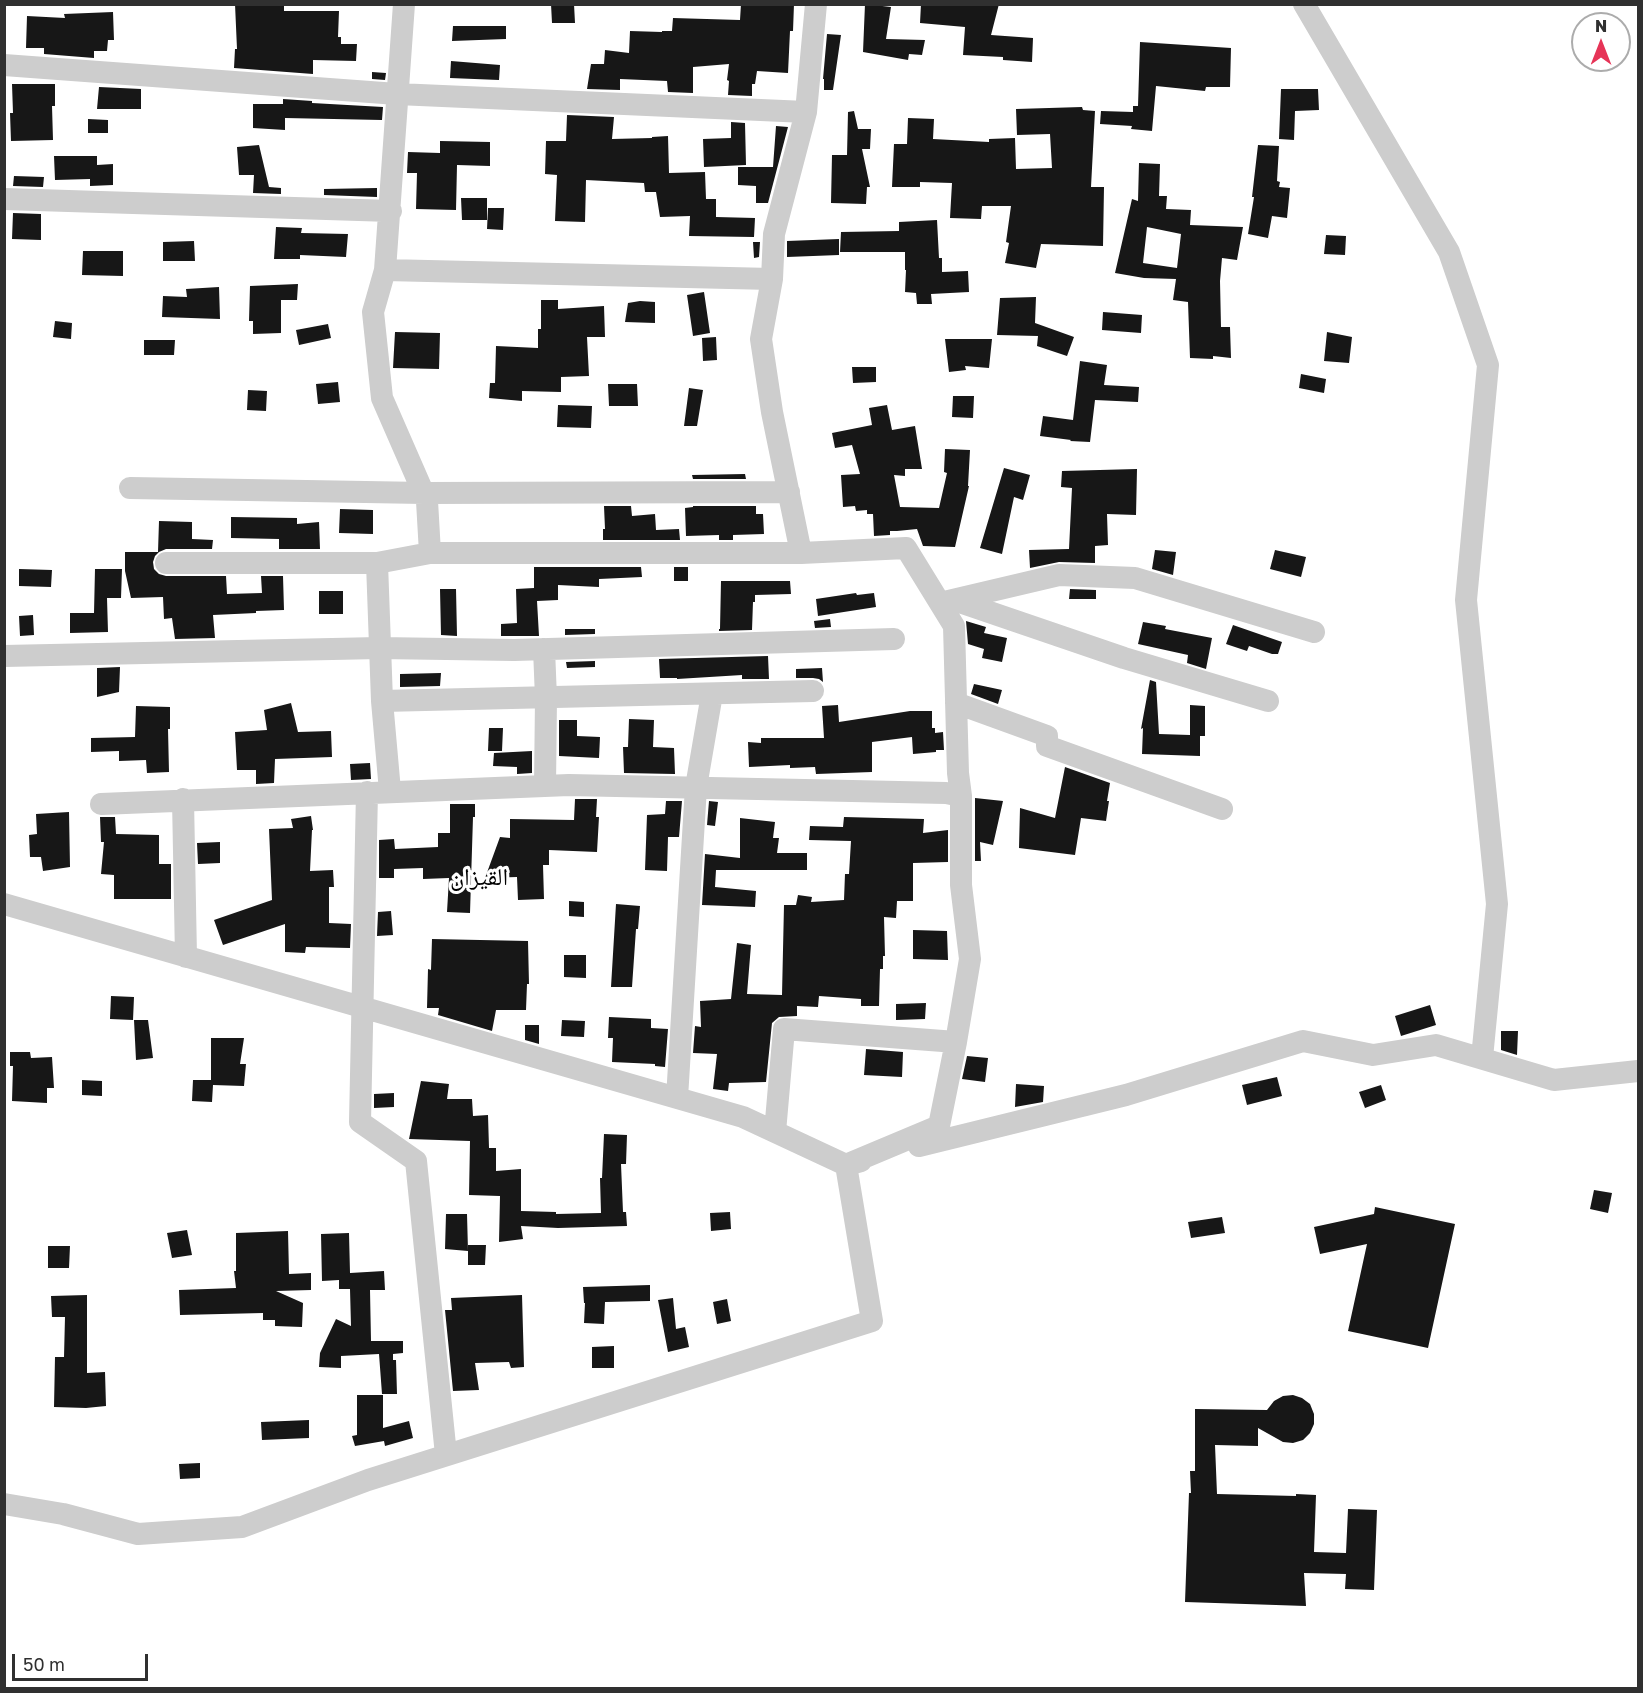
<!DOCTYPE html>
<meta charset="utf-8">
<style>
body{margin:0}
#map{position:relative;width:1643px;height:1693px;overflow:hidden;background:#fff;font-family:"Golos Text",sans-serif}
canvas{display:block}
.frame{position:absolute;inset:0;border:6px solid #303030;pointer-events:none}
.north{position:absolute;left:1571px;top:12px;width:60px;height:60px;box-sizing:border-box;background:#fff;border:2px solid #acacac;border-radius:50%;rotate:0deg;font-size:16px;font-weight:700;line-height:24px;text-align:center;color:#303030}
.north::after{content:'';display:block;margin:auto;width:21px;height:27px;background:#e63457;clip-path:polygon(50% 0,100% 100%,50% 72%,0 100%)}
.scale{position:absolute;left:12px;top:1654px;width:136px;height:27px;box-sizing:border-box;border:3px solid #303030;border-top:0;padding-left:8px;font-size:18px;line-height:21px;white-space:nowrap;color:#303030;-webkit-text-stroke:4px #fff;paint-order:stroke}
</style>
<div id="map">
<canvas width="1643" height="1693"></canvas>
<div class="frame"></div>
<div class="north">N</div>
<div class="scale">50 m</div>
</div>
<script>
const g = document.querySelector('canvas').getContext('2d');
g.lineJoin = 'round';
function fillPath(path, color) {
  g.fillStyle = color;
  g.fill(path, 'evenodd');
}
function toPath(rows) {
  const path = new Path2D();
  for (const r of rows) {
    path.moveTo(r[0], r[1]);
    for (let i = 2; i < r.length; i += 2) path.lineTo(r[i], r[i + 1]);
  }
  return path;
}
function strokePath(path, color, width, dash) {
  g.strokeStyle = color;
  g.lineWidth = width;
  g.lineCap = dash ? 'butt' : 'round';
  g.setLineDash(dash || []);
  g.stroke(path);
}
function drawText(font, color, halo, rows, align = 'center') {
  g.font = font + ' "Golos Text","Noto Naskh Arabic",sans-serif';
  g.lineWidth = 6;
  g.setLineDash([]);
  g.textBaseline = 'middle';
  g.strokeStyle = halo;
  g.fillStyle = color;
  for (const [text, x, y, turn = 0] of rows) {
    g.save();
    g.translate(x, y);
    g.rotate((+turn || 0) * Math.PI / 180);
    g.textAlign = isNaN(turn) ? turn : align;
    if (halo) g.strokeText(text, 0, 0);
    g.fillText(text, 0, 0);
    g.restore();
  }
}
fillPath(toPath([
 [235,4,284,4,284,11,339,11,338,37,341,37,341,44,357,44,356,61,313,60,313,74,234,68,235,49,237,49],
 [551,4,574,4,575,23,552,23],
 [741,4,794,4,793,31,790,31,788,73,757,71,755,84,752,84,752,96,728,95,729,81,727,80,729,64,693,67,693,93,668,92,667,81,620,79,620,90,587,89,591,64,604,64,605,50,629,53,630,31,662,32,662,31,672,31,673,18,740,20],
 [865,4,891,7,886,39,925,40,922,55,909,54,908,60,863,52],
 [921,4,999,4,991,35,1033,38,1032,62,1003,60,1003,57,963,55,965,27,920,23],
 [113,12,114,40,108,40,107,51,94,51,94,58,44,54,44,48,26,48,27,16,65,18,64,14],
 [453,26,506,26,506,39,452,41],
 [827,34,841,35,833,90,824,90,824,79,823,79],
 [1140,42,1231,48,1230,87,1206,87,1205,91,1156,86,1152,131,1131,129,1132,126,1100,124,1101,111,1133,112,1133,106,1138,106],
 [451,61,500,65,499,80,450,78],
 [372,72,386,73,385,80,372,79],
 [12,84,55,84,55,106,52,106,53,140,11,141,10,113,13,113],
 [99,87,141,89,141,109,97,109],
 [1281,89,1318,89,1319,110,1295,111,1294,140,1279,139],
 [283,99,312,101,312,103,383,107,382,120,285,118,285,130,253,128,253,104,283,104],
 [1082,107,1083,110,1095,111,1091,187,1104,187,1103,246,1041,244,1036,268,1005,263,1009,243,1006,242,1011,206,982,206,981,219,950,218,952,183,920,182,920,187,892,187,894,144,907,144,908,118,934,119,933,139,989,142,989,139,1015,138,1016,169,1052,168,1050,134,1017,135,1016,109],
 [854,111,858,129,871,129,870,149,862,149,870,187,867,187,866,204,831,203,832,155,847,155,848,112],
 [567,115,614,117,612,139,652,138,652,137,668,136,669,173,705,172,706,199,716,199,716,217,755,218,754,237,689,236,690,216,660,217,656,192,645,192,644,183,586,180,585,222,555,221,557,175,545,174,546,141,566,141],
 [88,119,108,120,108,133,88,133],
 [731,122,745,123,746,165,704,167,703,139,731,138],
 [776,126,788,127,768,203,756,203,756,186,738,185,738,167,773,167],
 [440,141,490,142,490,166,457,165,456,210,416,209,417,173,407,173,408,152,440,153],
 [259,145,269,187,281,188,281,194,253,193,254,175,239,175,237,147],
 [1258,145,1279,146,1277,181,1280,182,1279,187,1290,188,1287,218,1272,216,1268,238,1248,234,1254,197,1252,197],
 [54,156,97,156,97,165,113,164,113,185,90,186,90,179,55,180],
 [1139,163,1160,164,1159,196,1167,196,1166,209,1191,210,1190,225,1243,227,1237,260,1222,258,1220,281,1221,327,1230,327,1231,358,1213,356,1213,359,1190,358,1188,302,1173,300,1176,279,1144,278,1115,273,1132,199,1138,201],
 [1147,227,1181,234,1177,268,1143,263],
 [14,176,44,177,43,187,13,186],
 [377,188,377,197,324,195,324,189],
 [461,198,487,198,487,220,462,220],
 [488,208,504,208,503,230,487,229],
 [13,213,41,214,41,240,12,239],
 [937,220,939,258,942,258,942,272,968,271,969,292,931,294,932,304,917,304,916,293,905,292,906,270,905,270,905,252,840,252,841,232,899,231,899,222],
 [276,227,302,228,301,233,348,234,346,257,300,255,300,259,274,259],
 [1326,235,1346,236,1345,255,1324,254],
 [839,239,839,255,787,257,787,241],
 [194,241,195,261,163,261,163,242],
 [753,242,760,242,759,257,754,258],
 [83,251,123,251,123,276,82,275],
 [298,284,297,300,281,300,281,333,253,334,253,321,249,321,250,286],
 [219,287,220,319,162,317,163,296,187,297,186,289],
 [704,292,710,333,693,336,687,295],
 [1036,297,1035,323,1074,337,1067,356,1037,346,1038,336,997,335,1000,298],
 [541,300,558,300,558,309,604,306,605,337,587,337,589,376,561,377,561,392,522,391,522,401,489,398,490,383,495,383,496,346,538,348,538,329,541,329],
 [640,301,655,302,655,323,625,322,628,303],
 [1103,312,1142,315,1141,333,1102,330],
 [55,321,72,323,71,339,53,337],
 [328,324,331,338,299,345,296,330],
 [395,332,440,333,439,369,393,368],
 [1327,332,1352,337,1349,363,1324,361],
 [716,337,717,360,703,361,702,338],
 [945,339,992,339,989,368,965,366,966,370,949,372],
 [144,340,175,340,174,355,144,355],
 [1080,361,1107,365,1104,385,1139,387,1138,402,1095,400,1090,442,1070,441,1071,440,1040,436,1043,416,1073,420],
 [852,367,876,367,876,382,853,383],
 [1301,374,1326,379,1324,393,1299,388],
 [338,382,340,402,318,404,316,384],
 [608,384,637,384,638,406,609,406],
 [689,388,703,390,697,426,684,426],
 [248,390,267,391,266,411,247,410],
 [953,396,974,396,973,418,952,417],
 [558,405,592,406,591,428,557,427],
 [887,405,892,430,915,426,922,469,905,469,905,476,894,475,900,507,939,508,947,473,944,472,945,449,970,450,968,486,969,486,955,547,923,546,917,529,897,531,897,529,897,531,890,531,890,535,874,536,873,514,867,514,867,510,856,511,855,506,843,507,841,475,860,474,852,445,835,448,832,433,872,425,869,408],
 [1004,468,1030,475,1023,500,1014,497,1002,554,980,548],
 [1137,469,1136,515,1107,514,1108,545,1095,546,1095,563,1059,562,1030,568,1029,550,1069,549,1072,488,1061,487,1062,471],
 [745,474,746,479,693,479,692,475],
 [604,506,631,506,632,516,655,514,656,530,679,529,680,540,603,540,603,529,605,529],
 [693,506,756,506,756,514,763,514,764,534,733,535,733,540,719,540,719,535,686,536,685,508,693,507],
 [340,509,373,510,373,534,339,533],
 [231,517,297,518,297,524,319,522,320,549,279,549,279,539,231,538],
 [159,521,192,522,192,539,213,540,212,549,166,549,159,552,155,556,153,562,154,569,159,574,166,576,226,576,227,594,262,593,261,576,283,576,284,610,256,611,256,613,213,615,215,638,175,639,172,618,164,619,163,597,131,598,125,571,125,552,158,552],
 [1155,550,1176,552,1173,575,1152,569],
 [1275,550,1306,557,1301,577,1270,569],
 [534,567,641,567,642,577,599,579,599,587,558,585,558,600,537,601,539,636,501,636,501,624,517,623,516,589,534,588],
 [674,567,688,567,688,581,674,581],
 [19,569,52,570,51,587,19,586],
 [95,569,122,569,121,598,107,598,108,632,70,633,70,613,94,613],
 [721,581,790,581,791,594,755,595,755,602,753,602,752,630,719,631,719,629,720,629],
 [440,589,456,589,457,636,441,635],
 [1070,589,1096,590,1096,599,1069,599],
 [319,591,343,591,343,614,319,614],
 [856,593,857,595,874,593,876,607,818,616,816,599],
 [33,615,34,635,20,636,19,616],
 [830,619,831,627,815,628,814,621],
 [966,621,986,627,984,633,1007,638,1002,662,982,658,984,649,968,644],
 [1143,622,1166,626,1165,629,1212,638,1206,669,1187,663,1188,655,1138,644],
 [1233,625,1282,642,1278,654,1272,654,1249,646,1247,651,1226,644],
 [565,629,595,629,595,634,565,635],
 [768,656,769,679,742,679,742,675,677,679,677,678,660,678,659,659],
 [595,661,595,667,567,668,566,662],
 [120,667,119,692,97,697,97,668],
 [822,668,823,682,819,679,813,678,796,678,796,669],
 [441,673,440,686,400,687,400,674],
 [1150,680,1156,682,1159,734,1190,735,1190,705,1205,706,1205,736,1200,736,1200,756,1142,754,1143,728,1141,729],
 [974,684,1002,690,998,704,971,694],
 [291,703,298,732,331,731,332,757,275,759,274,783,256,784,256,770,237,770,235,732,267,730,264,710],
 [838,705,839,722,910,711,932,711,932,728,935,728,935,733,943,732,944,750,936,750,936,752,913,754,912,737,872,742,872,772,816,774,815,767,790,768,790,765,749,767,748,742,761,743,761,738,824,738,822,706],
 [136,706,170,707,170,729,168,729,169,772,147,773,146,760,119,761,119,751,91,752,91,738,135,737],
 [629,719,654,720,653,747,674,748,675,774,624,773,623,747,628,747],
 [559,720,577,720,577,736,600,737,599,758,559,756],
 [489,728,503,728,502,751,488,751],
 [532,751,532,773,517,774,517,767,493,766,494,753],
 [370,763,371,779,351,780,350,764],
 [1065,767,1110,783,1107,801,1109,801,1106,821,1081,818,1075,855,1019,848,1020,808,1055,818],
 [975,798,1003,801,993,845,980,842,981,861,975,861],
 [575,799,597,799,596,817,599,817,597,852,549,850,549,865,543,865,544,899,518,900,517,877,485,878,500,837,510,838,510,819,574,820],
 [666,801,682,801,679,837,668,837,667,871,645,870,647,815,665,814],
 [709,801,718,802,715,826,707,825],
 [450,804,475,804,475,817,473,817,470,913,447,912,449,878,423,879,423,868,394,869,394,878,379,878,379,840,394,839,395,849,438,847,438,833,450,833],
 [69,812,70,867,43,871,41,857,30,857,29,835,37,834,36,814],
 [311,816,313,830,312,830,310,871,333,870,334,887,329,887,329,923,351,924,350,948,306,947,305,953,285,952,285,924,223,945,214,920,272,900,269,829,293,828,291,819],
 [100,817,115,817,116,834,159,835,159,864,171,864,171,899,114,899,114,875,101,874,104,842,101,842],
 [844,817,924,819,923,833,948,830,948,862,913,863,913,901,897,901,896,918,884,917,885,956,883,956,883,969,880,969,879,1006,861,1006,861,999,819,996,818,1007,797,1006,797,1016,779,1017,772,1023,766,1082,729,1083,728,1091,713,1089,717,1054,693,1053,695,1026,701,1027,700,1001,731,999,737,943,751,945,747,994,782,995,784,905,796,905,798,895,812,897,811,902,844,900,845,874,849,874,851,841,809,840,810,826,843,827],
 [740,818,775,822,773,838,779,838,777,853,807,853,807,870,716,870,715,887,756,891,755,907,702,905,705,854,740,858],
 [220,842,220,863,198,864,197,843],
 [569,901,584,902,584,917,569,916],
 [616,904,640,906,638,929,636,929,632,987,611,987],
 [391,911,393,935,377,936,378,912],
 [913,930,947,931,948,960,913,959],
 [432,939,528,941,529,984,527,984,526,1010,496,1010,492,1031,438,1015,439,1008,427,1008,428,969,431,970],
 [564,955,586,955,586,978,564,977],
 [111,996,134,997,133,1020,110,1019],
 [926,1003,925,1019,896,1020,896,1004],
 [1430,1005,1436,1025,1401,1036,1395,1016],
 [609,1017,651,1019,651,1028,668,1029,665,1067,655,1066,655,1064,612,1062,613,1038,608,1038],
 [134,1020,148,1020,153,1058,136,1060],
 [562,1020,585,1021,584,1037,561,1036],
 [525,1025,539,1025,539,1044,525,1040],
 [1501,1031,1518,1031,1517,1055,1501,1050],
 [211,1038,244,1038,240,1064,246,1064,244,1086,213,1085,212,1102,192,1101,193,1080,211,1080],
 [866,1049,903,1052,902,1077,864,1075],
 [10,1052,30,1052,31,1058,52,1057,54,1088,47,1088,47,1103,12,1101,13,1066,10,1066],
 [967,1056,988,1058,985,1082,962,1079],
 [1277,1077,1282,1096,1247,1105,1242,1085],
 [82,1080,102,1081,102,1096,82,1095],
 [421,1081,449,1084,447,1099,472,1099,473,1116,488,1115,489,1148,496,1148,496,1171,521,1169,521,1211,556,1212,556,1214,601,1213,600,1178,602,1178,604,1134,627,1135,626,1164,621,1164,623,1212,626,1212,627,1226,558,1228,521,1226,523,1239,499,1242,500,1196,469,1195,470,1141,409,1139],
 [1016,1084,1044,1086,1043,1102,1015,1107],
 [1381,1085,1386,1100,1365,1108,1359,1092],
 [394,1093,394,1107,374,1108,374,1094],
 [1594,1190,1612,1193,1608,1213,1590,1209],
 [1375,1207,1455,1224,1428,1348,1348,1331,1367,1244,1320,1254,1314,1227,1374,1214],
 [730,1212,731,1229,711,1231,710,1213],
 [446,1214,467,1214,468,1251,445,1249],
 [1222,1217,1225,1233,1191,1238,1188,1222],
 [187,1230,192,1255,172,1258,167,1233],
 [288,1231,289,1274,311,1273,311,1290,276,1291,303,1303,302,1327,275,1326,275,1320,263,1320,263,1313,180,1315,179,1290,236,1288,234,1271,236,1271,236,1233],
 [349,1233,350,1273,384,1271,385,1290,370,1290,371,1341,403,1341,403,1353,393,1354,393,1360,396,1360,397,1394,382,1394,379,1354,341,1356,341,1368,319,1367,320,1353,336,1319,351,1326,350,1289,339,1289,339,1280,322,1281,321,1234],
 [468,1245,486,1245,485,1265,468,1265],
 [48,1246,70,1246,69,1268,48,1268],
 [650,1285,650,1301,605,1302,604,1324,584,1323,585,1303,584,1303,583,1287],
 [87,1295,87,1373,105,1372,106,1406,86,1408,54,1407,55,1357,64,1357,65,1317,52,1317,51,1296],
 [522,1295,524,1367,511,1368,509,1362,475,1363,479,1390,453,1391,445,1310,452,1310,451,1298],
 [673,1298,676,1329,685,1327,689,1347,668,1352,658,1300],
 [727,1299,731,1321,717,1324,713,1302],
 [614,1346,614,1368,592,1368,592,1347],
 [357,1395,383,1395,383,1428,409,1421,413,1438,385,1446,384,1441,355,1446,352,1436,357,1435],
 [1293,1395,1302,1398,1310,1404,1314,1414,1314,1424,1310,1433,1303,1440,1293,1443,1283,1442,1258,1428,1258,1446,1215,1445,1217,1494,1296,1496,1296,1494,1316,1495,1314,1552,1346,1553,1348,1509,1377,1510,1374,1590,1345,1589,1346,1574,1304,1573,1306,1606,1185,1602,1189,1493,1191,1493,1190,1471,1195,1471,1195,1409,1267,1410,1274,1401,1283,1396],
 [309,1420,309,1438,262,1440,261,1422],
 [200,1463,200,1478,180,1479,179,1464]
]), '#171717');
strokePath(toPath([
 [404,4,385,270,373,312,382,398,427,501,430,553],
 [1304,4,1449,252,1488,365,1466,600,1497,904,1482,1058],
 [4,65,397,94,806,112],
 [4,199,391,211],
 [385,270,772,279],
 [130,488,424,493,789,492],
 [801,553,772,412,761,339,772,279,774,234,806,112,816,4],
 [377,563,382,701,390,791],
 [954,600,1124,658,1268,701],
 [940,603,1059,575,1135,578,1314,632],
 [544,649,546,698,545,786],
 [4,656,379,648,514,650,894,639],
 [382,701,813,691],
 [956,703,1047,736,1047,746,1222,809],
 [367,792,360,1122,416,1161,446,1455],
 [183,799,186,957],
 [101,804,569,785,946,793,961,796],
 [4,904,743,1117,846,1165,939,1126,956,1042,970,959,961,885,961,796,958,773,954,626,906,548,801,553,430,553,377,563,166,563],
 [677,1098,696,787,712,694],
 [775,1132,784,1029,956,1042],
 [919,1146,1126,1095,1303,1041,1373,1055,1436,1045,1554,1080,1638,1071],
 [4,1504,63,1514,138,1534,242,1527,368,1480,872,1321,846,1165,861,1161]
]), '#cdcdcd', 22);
drawText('24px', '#000', '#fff', [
 ["القيزان",479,877]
]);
</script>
